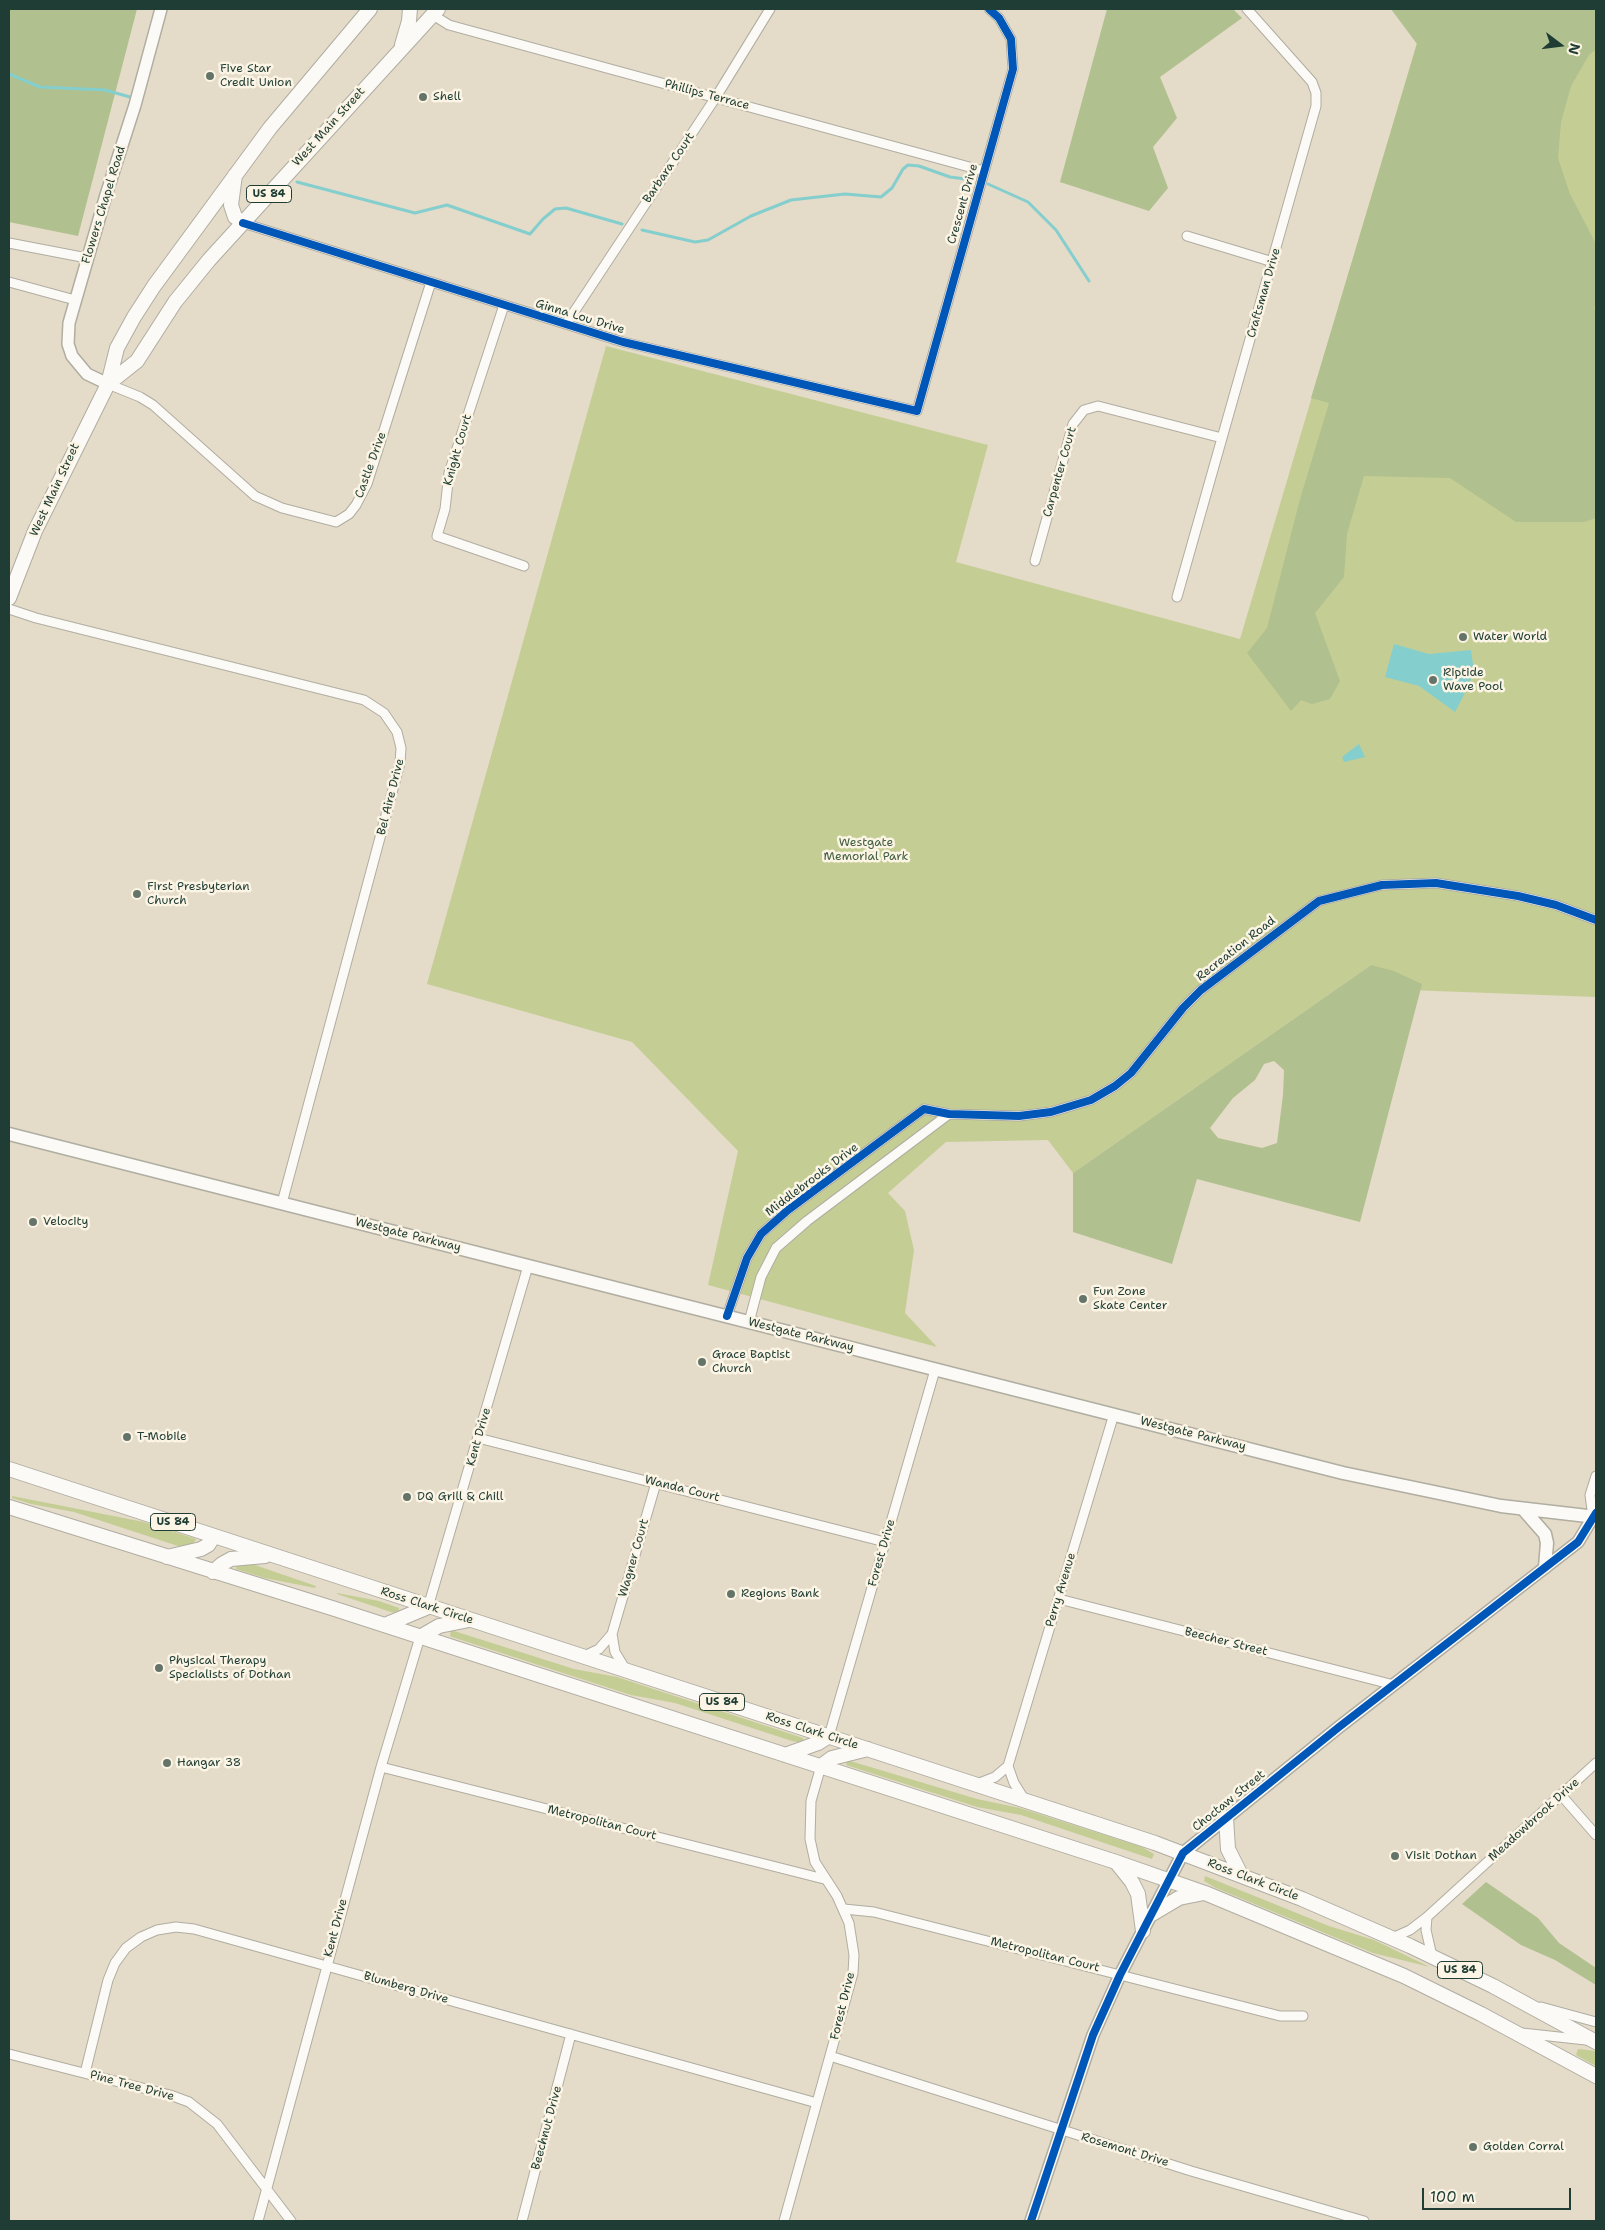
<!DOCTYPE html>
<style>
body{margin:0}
#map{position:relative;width:1605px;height:2230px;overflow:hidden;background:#e4dbc9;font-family:"Shantell Sans",sans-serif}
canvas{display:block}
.frame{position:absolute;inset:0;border:10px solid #1f3d34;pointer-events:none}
.north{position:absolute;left:1535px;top:20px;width:50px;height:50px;-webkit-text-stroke:4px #fcf5e5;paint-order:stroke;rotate:105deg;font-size:14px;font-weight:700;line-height:20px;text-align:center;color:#1f3d34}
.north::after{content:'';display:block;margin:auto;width:18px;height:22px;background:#1f3d34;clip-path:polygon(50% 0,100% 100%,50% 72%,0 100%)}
.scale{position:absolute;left:1422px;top:2188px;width:149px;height:22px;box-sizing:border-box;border:2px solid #1f3d34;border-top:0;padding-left:6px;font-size:15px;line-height:18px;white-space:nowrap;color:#1f3d34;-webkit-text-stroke:4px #fcf5e5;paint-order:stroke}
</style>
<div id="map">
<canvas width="1605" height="2230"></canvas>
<div class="frame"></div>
<div class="north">N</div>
<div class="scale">100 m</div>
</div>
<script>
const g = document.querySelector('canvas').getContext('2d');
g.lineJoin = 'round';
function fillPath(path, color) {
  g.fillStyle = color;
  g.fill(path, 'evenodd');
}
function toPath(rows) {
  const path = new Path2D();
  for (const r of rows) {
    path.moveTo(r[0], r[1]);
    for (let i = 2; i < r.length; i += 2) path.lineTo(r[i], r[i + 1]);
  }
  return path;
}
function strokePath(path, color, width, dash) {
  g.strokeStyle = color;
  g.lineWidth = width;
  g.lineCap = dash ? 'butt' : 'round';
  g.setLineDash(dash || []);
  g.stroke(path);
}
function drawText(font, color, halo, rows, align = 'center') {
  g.font = font + ' "Shantell Sans",sans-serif';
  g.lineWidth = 5;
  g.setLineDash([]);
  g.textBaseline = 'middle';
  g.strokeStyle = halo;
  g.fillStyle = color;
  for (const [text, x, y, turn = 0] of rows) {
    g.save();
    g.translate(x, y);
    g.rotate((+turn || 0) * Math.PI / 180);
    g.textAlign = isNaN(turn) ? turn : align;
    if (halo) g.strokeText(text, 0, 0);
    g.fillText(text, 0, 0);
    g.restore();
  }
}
fillPath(toPath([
 [1427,9,1596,9,1596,997,1408,990,1371,965,1073,1173,1048,1140,946,1142,888,1193,905,1211,914,1250,905,1313,937,1347,708,1285,738,1151,632,1042,427,984,606,346,988,445,956,562,1240,639],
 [12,1496,144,1522,196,1539,192,1546,178,1546,74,1512,31,1504,12,1498],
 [236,1564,252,1564,316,1586,315,1588,265,1578,236,1569],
 [337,1593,379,1601,399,1608,398,1613,391,1612,337,1594],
 [451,1630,574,1669,617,1677,803,1738,803,1743,792,1741,675,1703,631,1695,452,1637,450,1636],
 [847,1760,977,1799,1020,1808,1142,1847,1154,1854,1152,1859,1021,1815,977,1807,846,1765],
 [1205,1876,1329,1926,1374,1940,1430,1967,1373,1953,1216,1888,1204,1881],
 [1578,2049,1596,2051,1596,2066,1576,2055]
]), '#c4ce94');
fillPath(toPath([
 [9,9,137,9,78,236,9,222],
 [1107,9,1233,9,1242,18,1160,77,1177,118,1153,147,1168,188,1149,211,1060,182],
 [1391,9,1596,9,1596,49,1589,55,1571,86,1561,122,1558,158,1570,194,1596,244,1596,299,1594,309,1596,310,1596,518,1584,522,1516,522,1450,478,1364,476,1347,534,1344,577,1315,613,1340,681,1330,699,1312,704,1301,700,1291,711,1247,653,1267,628,1300,499,1329,403,1311,398,1417,44],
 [1371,965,1394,971,1422,984,1360,1222,1197,1179,1172,1264,1073,1232,1073,1173],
 [1274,1061,1284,1070,1283,1095,1277,1143,1262,1148,1218,1138,1210,1128,1233,1098,1255,1080,1264,1064],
 [1486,1882,1538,1918,1559,1943,1596,1968,1596,1985,1555,1960,1521,1945,1462,1904]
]), '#b0c08e');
fillPath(toPath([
 [1394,644,1429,654,1471,650,1473,664,1470,683,1455,712,1419,686,1385,677],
 [1359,744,1365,757,1344,762,1342,757]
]), '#84cecd');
strokePath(toPath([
 [9,74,40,87,105,90,130,97],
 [297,182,415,213,447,205,530,234,543,219,555,209,566,208,622,224],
 [988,184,1028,202,1056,230,1089,281],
 [642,230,695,242,708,240,751,216,791,200,845,194,881,197,892,188,903,169,908,165,919,166,950,177,973,180]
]), '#84cecd', 3);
const minor = toPath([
 [433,15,449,25,984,171],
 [243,223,623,342,917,411,1013,69,1011,39,999,18,989,9],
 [1187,236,1273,262],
 [9,243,87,258],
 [9,282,75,300],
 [504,305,449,473,445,509,437,536,524,566],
 [566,324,716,97,770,9],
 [108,384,140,397,153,405,255,496,282,508,336,522,349,514,356,505,367,484,431,282],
 [1035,561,1073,424,1084,410,1098,406,1222,438],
 [1177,597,1316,106,1316,93,1312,82,1247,9],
 [9,609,36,618,364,700,384,713,397,732,401,748,400,763,282,1203],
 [727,1316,747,1258,761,1234,788,1210,924,1109,949,1114,1019,1116,1051,1112,1091,1100,1115,1086,1131,1073,1183,1008,1201,990,1319,901,1382,885,1436,883,1518,896,1556,905,1596,920],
 [749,1322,761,1277,776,1248,807,1221,949,1114],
 [478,1438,885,1542],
 [1593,1517,1590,1495,1596,1476],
 [1059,1599,1394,1685],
 [428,1607,528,1266],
 [582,1657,599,1649,612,1634],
 [626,1670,615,1652,612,1634,656,1483],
 [829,1736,935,1370],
 [1008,1766,1014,1783,1024,1799],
 [381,1767,824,1879],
 [977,1784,995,1777,1008,1766,1114,1414],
 [1561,1795,1596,1835],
 [844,1909,874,1912,1280,2016,1303,2016],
 [1427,1917,1426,1930,1432,1956],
 [1392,1938,1410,1930,1427,1917,1596,1763],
 [1541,2007,1596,2022],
 [1522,2033,1586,2040],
 [9,2054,170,2095,189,2102,217,2124,291,2221],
 [830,2056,1191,2171,1364,2221],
 [85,2073,108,1980,115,1963,126,1948,141,1937,157,1930,176,1927,194,1929,817,2103],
 [258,2221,381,1767,420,1637],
 [522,2221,571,2034],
 [784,2221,853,1973,854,1955,849,1923,837,1896,815,1862,810,1839,811,1801,821,1766]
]);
const tertiary = toPath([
 [108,384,87,374,72,356,68,344,69,323,106,195,135,105,161,9],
 [1031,2221,1093,2035,1120,1975,1183,1853,1339,1727,1578,1542,1593,1517]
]);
const secondary = toPath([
 [9,1134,1343,1473,1501,1506,1596,1517],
 [1523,1509,1545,1534,1547,1543,1545,1567]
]);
const trunk = toPath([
 [402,45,409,21,410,9],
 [235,175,231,205,235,217,243,223],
 [108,384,137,361,175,302,209,260,438,9],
 [9,598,35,531,108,384,117,348,134,317,154,286,270,128,370,9],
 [9,1469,1155,1843,1302,1899,1410,1946,1493,1986,1596,2042],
 [9,1507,335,1609,1116,1862,1205,1893,1404,1976,1481,2014,1596,2076],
 [167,1557,201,1549,208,1545,214,1536],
 [213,1572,222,1564,231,1559,265,1556],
 [385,1625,428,1607],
 [420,1637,439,1626,469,1620],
 [785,1755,818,1743,829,1736],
 [821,1766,832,1758,868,1749],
 [1226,1818,1228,1849,1241,1875],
 [1116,1862,1132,1882,1138,1894,1143,1931],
 [1152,1914,1179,1898,1204,1893]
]);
strokePath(minor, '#b0ada1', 11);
strokePath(tertiary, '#b0ada1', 14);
strokePath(secondary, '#b0ada1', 15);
strokePath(trunk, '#b0ada1', 16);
strokePath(minor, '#fbfaf7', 9);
strokePath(tertiary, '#fbfaf7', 11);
strokePath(secondary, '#fbfaf7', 12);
strokePath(trunk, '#fbfaf7', 14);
strokePath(toPath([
 [243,223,623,342,917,411,1013,69,1011,39,999,18,989,9],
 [727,1316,747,1258,761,1234,788,1210,924,1109,949,1114,1019,1116,1051,1112,1091,1100,1115,1086,1131,1073,1183,1008,1201,990,1319,901,1382,885,1436,883,1518,896,1556,905,1596,920],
 [1031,2221,1093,2035,1120,1975,1183,1853,1339,1727,1578,1542,1596,1513]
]), '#0057b8', 8);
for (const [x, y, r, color] of [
 [210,76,5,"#647468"],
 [423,97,5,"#647468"],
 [1463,637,5,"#647468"],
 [1433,680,5,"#647468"],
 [137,894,5,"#647468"],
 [33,1222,5,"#647468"],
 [1083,1299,5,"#647468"],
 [702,1362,5,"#647468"],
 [127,1437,5,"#647468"],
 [407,1497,5,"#647468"],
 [731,1594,5,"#647468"],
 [159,1668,5,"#647468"],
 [167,1763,5,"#647468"],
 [1395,1856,5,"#647468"],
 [1473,2147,5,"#647468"]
]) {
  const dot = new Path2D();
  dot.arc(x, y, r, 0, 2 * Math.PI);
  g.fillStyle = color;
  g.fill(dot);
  strokePath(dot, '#fcf5e5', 2);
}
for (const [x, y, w] of [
 [269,194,45],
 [173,1522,45],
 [722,1702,45],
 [1460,1970,45]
]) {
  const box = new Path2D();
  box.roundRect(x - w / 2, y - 8.5, w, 17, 4);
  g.fillStyle = '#fcf5e5';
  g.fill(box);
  strokePath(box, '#1f3d34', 1);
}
drawText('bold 11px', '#1f3d34', null, [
 ["US 84",269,194],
 ["US 84",173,1522],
 ["US 84",722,1702],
 ["US 84",1460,1970]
]);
drawText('12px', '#1f3d34', '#fcf5e5', [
 ["Five Star",220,69],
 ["Credit Union",220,83],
 ["Shell",433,97],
 ["Water World",1473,637],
 ["Riptide",1443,673],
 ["Wave Pool",1443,687],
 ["First Presbyterian",147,887],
 ["Church",147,901],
 ["Velocity",43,1222],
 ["Fun Zone",1093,1292],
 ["Skate Center",1093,1306],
 ["Grace Baptist",712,1355],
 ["Church",712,1369],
 ["T-Mobile",137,1437],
 ["DQ Grill & Chill",417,1497],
 ["Regions Bank",741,1594],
 ["Physical Therapy",169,1661],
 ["Specialists of Dothan",169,1675],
 ["Hangar 38",177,1763],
 ["Visit Dothan",1405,1856],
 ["Golden Corral",1483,2147]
], 'left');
drawText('12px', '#1f3d34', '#fcf5e5', [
 ["Phillips Terrace",707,95,15],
 ["West Main Street",329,127,-48],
 ["Barbara Court",669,168,-56],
 ["Crescent Drive",963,204,-74],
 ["Flowers Chapel Road",104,205,-73],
 ["Craftsman Drive",1264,293,-74],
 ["Ginna Lou Drive",580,317,17],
 ["Knight Court",458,450,-74],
 ["Castle Drive",371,465,-70],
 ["Carpenter Court",1060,472,-74],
 ["West Main Street",55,490,-65],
 ["Bel Aire Drive",391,797,-76],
 ["Recreation Road",1236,949,-38],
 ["Middlebrooks Drive",812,1180,-37],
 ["Westgate Parkway",408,1235,14],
 ["Westgate Parkway",801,1335,14],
 ["Westgate Parkway",1193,1434,14],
 ["Kent Drive",479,1437,-74],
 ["Wanda Court",682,1489,14],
 ["Forest Drive",882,1553,-74],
 ["Wagner Court",634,1558,-74],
 ["Perry Avenue",1061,1590,-73],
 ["Ross Clark Circle",427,1606,18],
 ["Beecher Street",1226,1642,14],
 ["Ross Clark Circle",812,1731,18],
 ["Choctaw Street",1229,1801,-39],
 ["Meadowbrook Drive",1534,1820,-42],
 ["Metropolitan Court",602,1823,14],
 ["Ross Clark Circle",1253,1880,21],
 ["Kent Drive",336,1928,-75],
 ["Metropolitan Court",1045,1955,14],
 ["Blumberg Drive",406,1988,16],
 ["Forest Drive",843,2006,-76],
 ["Pine Tree Drive",132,2086,15],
 ["Beechnut Drive",547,2128,-75],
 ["Rosemont Drive",1125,2150,17]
]);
drawText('12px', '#425e41', '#fcf5e5', [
 ["Westgate",866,843],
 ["Memorial Park",866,857]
]);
</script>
